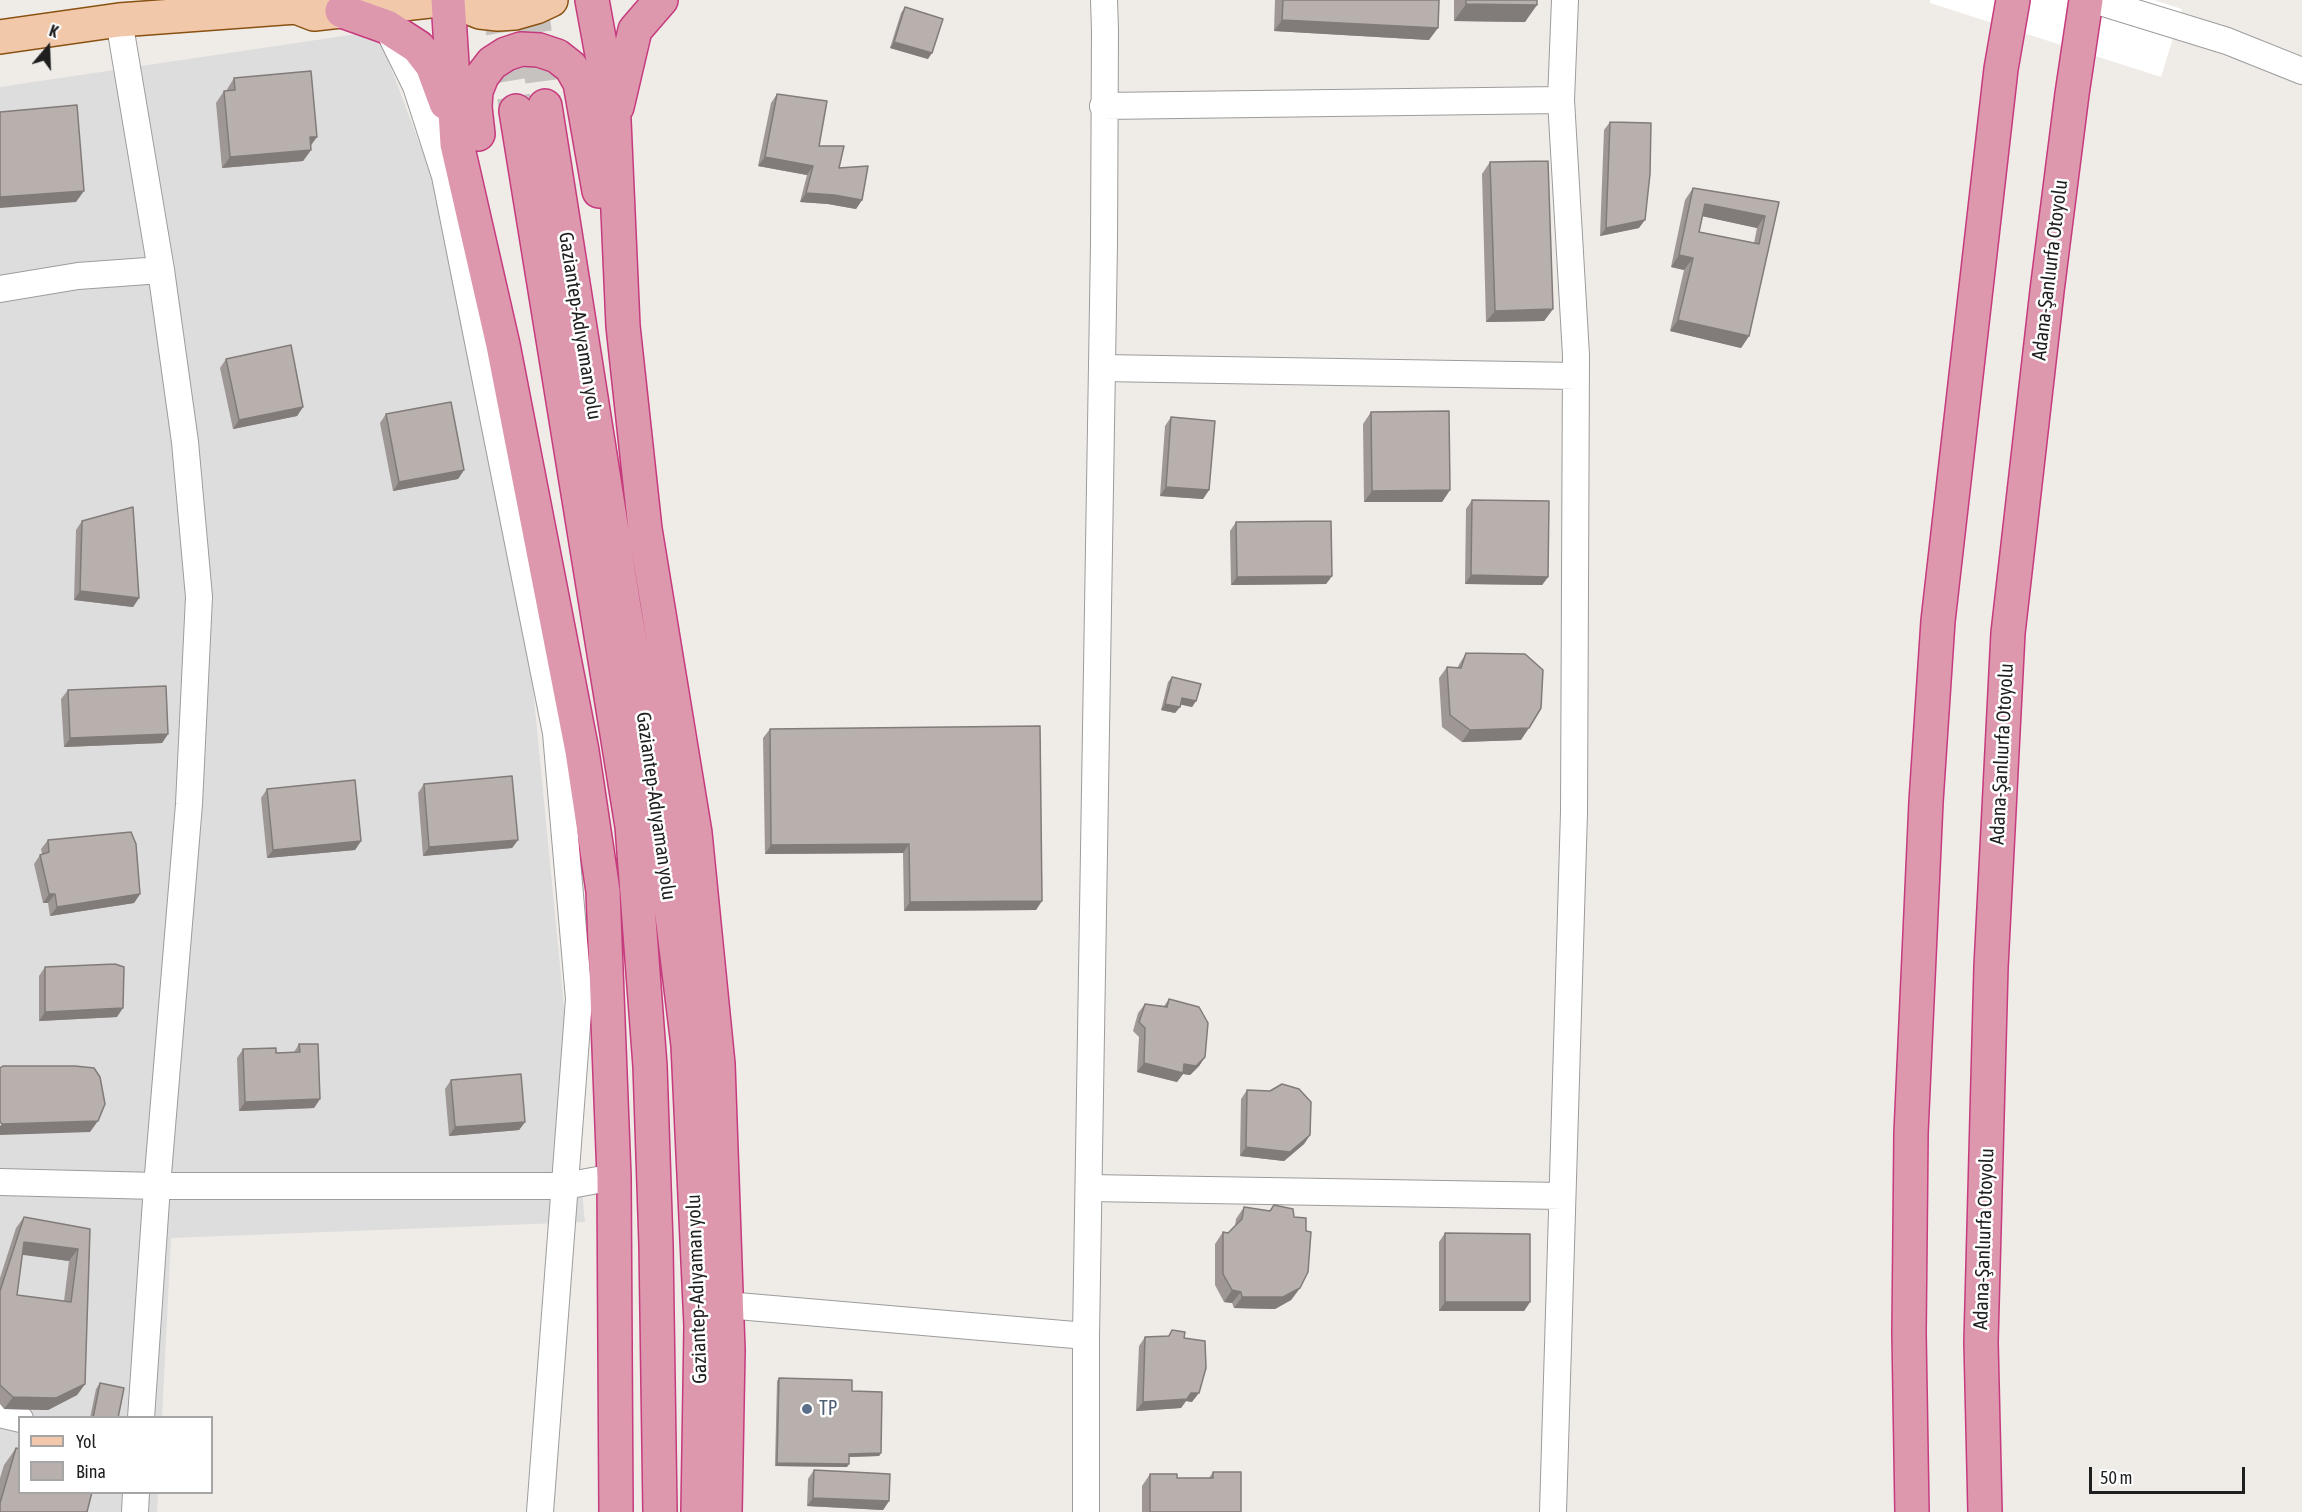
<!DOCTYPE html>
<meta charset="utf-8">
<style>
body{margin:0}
#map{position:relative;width:2302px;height:1512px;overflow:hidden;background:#efebe7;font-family:"Asap Condensed",sans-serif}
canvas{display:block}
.legend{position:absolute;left:18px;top:1416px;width:195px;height:78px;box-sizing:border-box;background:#fff;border:2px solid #a5a5a5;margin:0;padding:8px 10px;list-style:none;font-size:18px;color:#1f1f1f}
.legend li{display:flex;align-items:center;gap:12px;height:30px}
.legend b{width:30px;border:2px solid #a5a5a5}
.north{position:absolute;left:18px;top:18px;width:60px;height:60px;-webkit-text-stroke:4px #fff;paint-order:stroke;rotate:19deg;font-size:16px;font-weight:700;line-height:24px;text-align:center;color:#1f1f1f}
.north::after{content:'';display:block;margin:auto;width:21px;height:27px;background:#1f1f1f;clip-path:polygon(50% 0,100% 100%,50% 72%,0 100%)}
.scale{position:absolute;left:2089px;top:1467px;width:156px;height:27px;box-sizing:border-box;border:3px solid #1f1f1f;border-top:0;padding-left:8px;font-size:18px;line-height:21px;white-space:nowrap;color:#1f1f1f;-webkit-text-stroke:4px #fff;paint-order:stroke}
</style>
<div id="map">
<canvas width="2302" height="1512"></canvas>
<ul class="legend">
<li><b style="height:8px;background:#f1c9aa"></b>Yol</li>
<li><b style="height:16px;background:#b8b0ad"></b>Bina</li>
</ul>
<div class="north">K</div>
<div class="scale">50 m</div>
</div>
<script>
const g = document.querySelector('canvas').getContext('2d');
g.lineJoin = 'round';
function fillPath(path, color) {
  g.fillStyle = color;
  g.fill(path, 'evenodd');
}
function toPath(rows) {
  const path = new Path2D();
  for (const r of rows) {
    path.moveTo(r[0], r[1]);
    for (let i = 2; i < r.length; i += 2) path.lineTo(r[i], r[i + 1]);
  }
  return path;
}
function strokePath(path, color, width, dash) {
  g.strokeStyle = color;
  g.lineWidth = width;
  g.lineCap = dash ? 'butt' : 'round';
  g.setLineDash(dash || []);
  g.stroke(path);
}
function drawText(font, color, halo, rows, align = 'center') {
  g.font = font + ' "Asap Condensed",sans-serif';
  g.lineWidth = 5;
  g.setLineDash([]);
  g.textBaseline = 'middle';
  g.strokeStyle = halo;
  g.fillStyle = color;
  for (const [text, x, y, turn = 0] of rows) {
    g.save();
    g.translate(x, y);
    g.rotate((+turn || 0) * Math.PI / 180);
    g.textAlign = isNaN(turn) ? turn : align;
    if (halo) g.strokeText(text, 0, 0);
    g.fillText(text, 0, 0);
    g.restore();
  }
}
fillPath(toPath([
 [377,31,501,360,585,1222,171,1238,162,1417,20,1418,20,1492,158,1493,157,1512,0,1512,0,87]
]), '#ddd');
fillPath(toPath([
 [1930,0,2154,0,2182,9,2161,77,1930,3]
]), '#fff');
strokePath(toPath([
 [497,0,516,111],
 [531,0,545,106]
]), '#c5c2bf', 33, [33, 16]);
const minor = toPath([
 [2094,0,2227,41,2302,71],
 [119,20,161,270,185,442,199,597,189,804,157,1186,141,1418],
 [387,27,416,86,445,176,556,733,579,999,540,1512],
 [1103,106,1561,100],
 [0,289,78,276,161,270],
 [1102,368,1576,376],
 [0,1182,157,1186,565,1186,614,1177],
 [1089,1188,1562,1196],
 [726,1305,1086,1336],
 [0,1414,20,1419],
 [135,1512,136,1492],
 [1086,1512,1086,1336,1104,244,1105,30,1104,0],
 [1553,1512,1574,812,1576,355,1561,100,1565,0]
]);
const major = toPath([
 [450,0,480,12,498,14,515,13,536,7,551,0],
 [0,37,119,20,296,7,314,14,438,0]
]);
const highway = toPath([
 [448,0,457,144,503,345,582,751,603,891,614,1177,616,1512],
 [592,0,614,120,623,326,645,529,695,833,718,1064,728,1350,725,1512],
 [342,11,387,27,418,47,432,65,446,103],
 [545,106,624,607,658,802,688,1045,701,1326,698,1512],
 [617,107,635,30,661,0],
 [516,111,632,826,650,1066,656,1245,660,1512],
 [478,134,475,107,476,91,482,76,492,63,506,54,521,49,539,50,557,56,571,67,580,83,599,191],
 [1912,1512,1909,1333,1911,1133,1926,802,1938,621,2001,69,2013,0],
 [1985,1512,1981,1342,1991,967,2008,633,2047,291,2072,94,2086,0]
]);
strokePath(minor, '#9c9c9c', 28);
strokePath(major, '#895112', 36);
strokePath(highway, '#c63b7d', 36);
strokePath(minor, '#fff', 26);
strokePath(major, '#f1c9aa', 33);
strokePath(highway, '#dd98ae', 33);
fillPath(toPath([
 [1275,0,1439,0,1429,40,1274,31],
 [1454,0,1537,0,1525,22,1454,21],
 [905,7,928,59,890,48,901,13],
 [234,78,310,146,311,150,303,161,222,168,216,103,224,91,226,91],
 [777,94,819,146,839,168,862,200,856,209,828,204,800,202,807,175,758,166,771,103],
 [1610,122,1639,228,1600,236,1604,130],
 [1490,162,1553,309,1544,321,1486,322,1482,174],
 [1693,188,1779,202,1749,336,1741,348,1670,331,1684,270,1671,267,1685,200],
 [1702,216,1757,228,1754,243,1699,232],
 [226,359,303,407,297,416,233,429,220,368],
 [1371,412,1450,490,1442,502,1364,502,1363,424],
 [386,414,464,470,458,479,393,491,380,423],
 [1171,417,1209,490,1203,499,1160,496,1165,426],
 [1472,500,1548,577,1542,585,1465,584,1466,509],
 [82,521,139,598,133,607,74,600,76,530],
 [1236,522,1332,576,1326,584,1231,585,1230,531],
 [1466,653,1521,740,1462,742,1442,727,1439,678,1447,667,1457,668],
 [1172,677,1196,701,1192,707,1180,704,1180,707,1175,713,1161,710,1168,682],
 [68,690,168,734,162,743,64,747,61,699],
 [770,729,1036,910,904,911,903,853,765,854,763,738],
 [424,784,518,840,512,848,423,856,418,793],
 [267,789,361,841,355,850,267,858,261,798],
 [48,840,140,894,134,903,50,916,48,903,43,903,34,864,40,855,42,854,41,849],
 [45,967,117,1017,39,1021,39,976],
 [1169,999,1205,1057,1199,1066,1190,1075,1183,1074,1177,1082,1137,1072,1139,1037,1133,1031,1138,1013,1145,1004,1164,1006],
 [299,1044,320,1099,314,1108,239,1111,237,1058,243,1049,276,1053,294,1052],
 [451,1080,525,1122,519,1130,449,1136,445,1089],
 [1247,1090,1310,1135,1304,1144,1284,1161,1240,1156,1241,1099],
 [1244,1207,1300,1288,1291,1300,1275,1309,1234,1308,1232,1303,1224,1302,1215,1285,1215,1244,1223,1232,1228,1233,1235,1226,1236,1219],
 [24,1217,90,1229,85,1384,77,1395,48,1410,4,1409,0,1404,0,1278,16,1228],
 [22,1254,69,1261,64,1301,17,1295],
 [1445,1233,1530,1302,1524,1311,1439,1311,1439,1242],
 [1172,1330,1184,1338,1192,1402,1186,1401,1181,1408,1136,1411,1139,1346,1145,1337,1168,1336],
 [779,1378,852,1391,881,1453,879,1456,849,1457,847,1467,775,1466,777,1381],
 [100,1383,118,1418,90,1418,96,1389],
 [16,1448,0,1512,0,1478,4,1465],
 [814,1470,889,1501,883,1510,807,1506,808,1479],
 [1213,1472,1241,1512,1142,1512,1142,1486,1150,1474,1177,1478,1209,1478]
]), '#9e9795');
fillPath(toPath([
 [1466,4,1537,5,1525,22,1454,21],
 [1282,20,1438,28,1429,40,1274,31],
 [894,42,932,53,928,59,890,48],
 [310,137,317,137,309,148],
 [311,150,303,161,222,168,230,157],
 [765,157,813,166,807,175,758,166],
 [84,191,76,202,0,208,0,197],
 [806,193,834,195,862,200,856,209,828,204,800,202],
 [1705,204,1765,216,1757,228,1697,215],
 [1645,220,1639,228,1600,236,1606,228],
 [1679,255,1693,258,1684,270,1671,267],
 [1553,309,1544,321,1486,322,1495,311],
 [1678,320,1749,336,1741,348,1670,331],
 [303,407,297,416,233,429,239,420],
 [464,470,458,479,393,491,399,482],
 [1166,487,1209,490,1203,499,1160,496],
 [1450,490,1442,502,1364,502,1372,491],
 [1471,575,1548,577,1542,585,1465,584],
 [1332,576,1326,584,1231,585,1237,577],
 [80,591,139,598,133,607,74,600],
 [1182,698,1196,701,1192,707,1178,704],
 [1165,704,1180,707,1175,713,1161,710],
 [1529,728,1521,740,1462,742,1470,730],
 [168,734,162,743,64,747,70,738],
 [518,840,512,848,423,856,429,847],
 [361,841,355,850,267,858,273,850],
 [909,844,903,853,765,854,771,845],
 [49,894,55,894,48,903,43,903],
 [140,894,134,903,50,916,57,907],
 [1042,901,1036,910,904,911,910,902],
 [123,1008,117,1017,39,1021,45,1012],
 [1205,1057,1199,1066,1190,1075,1183,1074,1177,1082,1137,1072,1144,1063,1184,1064],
 [320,1099,314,1108,239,1111,245,1102],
 [98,1121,90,1132,0,1135,0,1126,2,1124],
 [525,1122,519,1130,449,1136,455,1127],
 [1310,1135,1304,1144,1284,1161,1240,1156,1246,1147],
 [24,1242,78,1249,69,1261,16,1254],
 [1300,1288,1291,1300,1275,1309,1234,1308,1242,1297],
 [1232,1290,1241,1292,1232,1303,1224,1302],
 [1445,1302,1530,1302,1524,1311,1439,1311],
 [85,1384,77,1395,48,1410,4,1409,13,1397],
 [1191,1393,1199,1393,1192,1402,1186,1401,1181,1408,1136,1411,1143,1402],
 [881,1453,879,1456,847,1457,849,1454],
 [777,1463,849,1464,847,1467,775,1466],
 [813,1498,889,1501,883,1510,807,1506]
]), '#817b79');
const building = toPath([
 [1283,0,1439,0,1438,28,1282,20,1283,0],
 [1466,0,1537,0,1537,5,1466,4,1466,0],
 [905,7,943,19,932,53,894,42,905,7],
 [311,71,317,137,310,137,311,150,230,157,224,91,235,90,234,78,311,71],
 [777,94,827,101,819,146,844,146,839,168,868,166,862,200,834,195,806,193,813,166,765,157,777,94],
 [77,105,84,191,0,197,0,112,77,105],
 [1610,122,1651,123,1650,174,1645,220,1606,228,1610,122],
 [1548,161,1553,309,1495,311,1490,162,1548,161],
 [1693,188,1779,202,1749,336,1678,320,1693,258,1679,255,1693,188],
 [1705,204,1765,216,1759,244,1699,232,1705,204],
 [291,345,303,407,239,420,226,359,291,345],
 [451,402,464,470,399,482,386,414,451,402],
 [1449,411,1450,490,1372,491,1371,412,1449,411],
 [1171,417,1215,421,1209,490,1166,487,1171,417],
 [1472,500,1549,501,1548,577,1471,575,1472,500],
 [133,507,139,598,80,591,82,521,133,507],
 [1331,521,1332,576,1237,577,1236,522,1331,521],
 [1466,653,1525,654,1543,670,1541,708,1529,728,1470,730,1450,715,1447,667,1461,668,1466,653],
 [1172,677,1201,684,1196,701,1182,698,1180,707,1165,704,1172,677],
 [166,686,168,734,70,738,68,690,166,686],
 [1040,726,1042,901,910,902,909,844,771,845,770,729,1040,726],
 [512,776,518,840,429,847,424,784,512,776],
 [355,780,361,841,273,850,267,789,355,780],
 [131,832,136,844,140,894,57,907,55,894,49,894,40,855,49,852,48,840,131,832],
 [115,964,124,967,123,1008,45,1012,45,967,115,964],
 [1169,999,1199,1007,1208,1023,1205,1057,1196,1066,1184,1064,1183,1073,1144,1063,1145,1028,1139,1022,1145,1004,1167,1007,1169,999],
 [299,1044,318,1044,320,1099,245,1102,243,1049,276,1048,276,1053,300,1052,299,1044],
 [3,1066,75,1066,94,1068,100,1077,105,1104,98,1121,2,1124,0,1122,0,1068,3,1066],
 [521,1074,525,1122,455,1127,451,1080,521,1074],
 [1282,1084,1299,1089,1311,1102,1310,1135,1290,1152,1246,1147,1247,1090,1270,1091,1282,1084],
 [1274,1205,1293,1209,1294,1217,1306,1218,1306,1231,1311,1232,1308,1272,1300,1288,1283,1297,1242,1297,1241,1292,1232,1290,1223,1274,1223,1232,1228,1233,1242,1219,1244,1207,1270,1211,1274,1205],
 [24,1217,90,1229,85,1384,56,1398,13,1397,0,1385,0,1291,24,1217],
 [24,1242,78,1249,71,1302,17,1295,24,1242],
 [1445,1233,1530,1234,1530,1302,1445,1302,1445,1233],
 [1172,1330,1185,1332,1184,1338,1205,1341,1206,1368,1199,1393,1191,1393,1187,1399,1143,1402,1145,1337,1169,1336,1172,1330],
 [779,1378,852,1380,852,1391,882,1392,881,1453,849,1454,849,1464,777,1463,779,1378],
 [100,1383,124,1388,118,1418,93,1418,100,1383],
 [16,1448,20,1449,20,1492,92,1492,87,1512,0,1512,0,1503,16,1448],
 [814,1470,890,1474,889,1501,813,1498,814,1470],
 [1213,1472,1241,1472,1241,1512,1150,1512,1150,1474,1177,1474,1177,1478,1213,1478,1213,1472]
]);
fillPath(building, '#b8b0ad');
strokePath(building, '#817b79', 1.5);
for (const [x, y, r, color] of [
 [807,1409,6,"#5c6f8a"]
]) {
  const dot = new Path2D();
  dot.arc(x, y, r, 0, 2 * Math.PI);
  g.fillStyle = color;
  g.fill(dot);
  strokePath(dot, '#fff', 2);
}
drawText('20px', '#1f1f1f', '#fff', [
 ["Adana-Şanlıurfa Otoyolu",2050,270,-83],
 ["Gaziantep-Adıyaman yolu",580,326,81],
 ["Adana-Şanlıurfa Otoyolu",2002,754,-87],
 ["Gaziantep-Adıyaman yolu",656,806,82],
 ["Adana-Şanlıurfa Otoyolu",1984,1239,-88],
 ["Gaziantep-Adıyaman yolu",697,1289,-92]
]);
drawText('20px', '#4e5e75', '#fff', [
 ["TP",819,1409]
], 'left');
</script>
